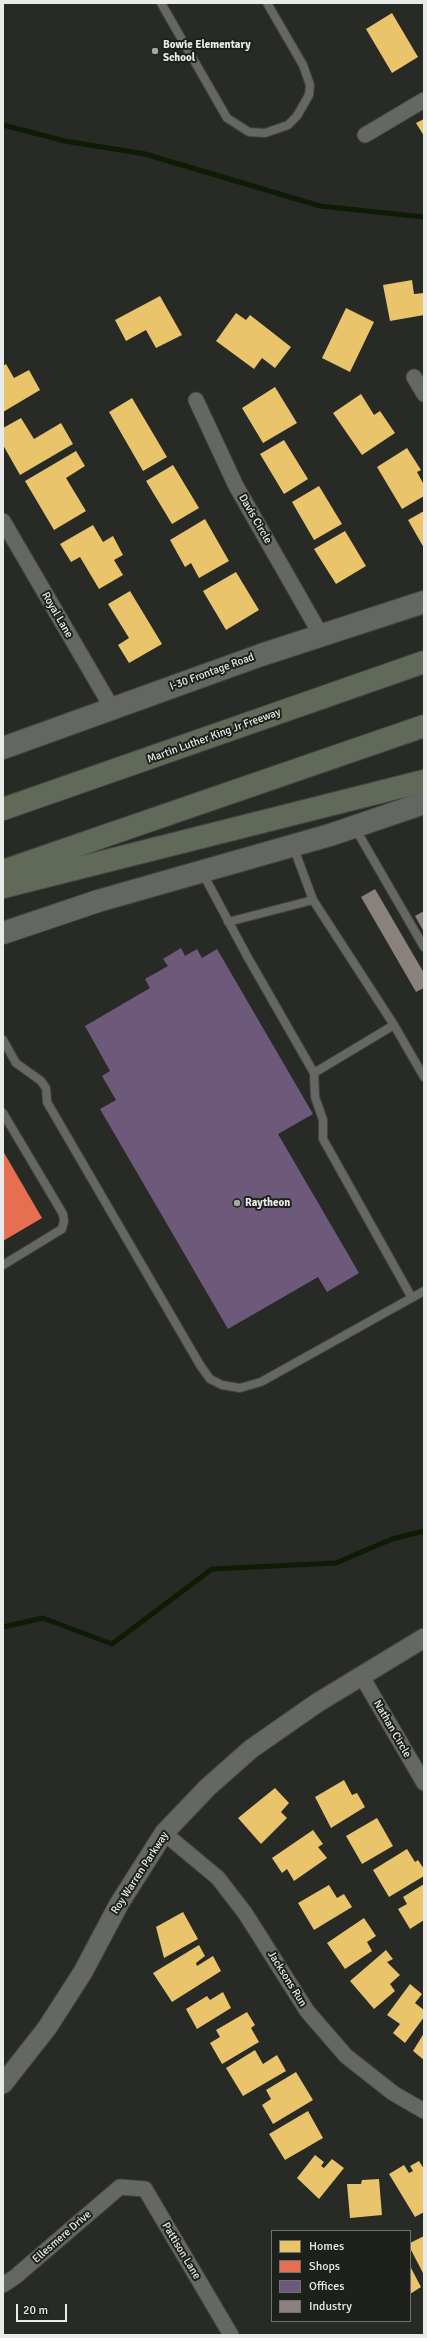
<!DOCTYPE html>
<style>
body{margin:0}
#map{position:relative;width:427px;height:2338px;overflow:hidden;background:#282a26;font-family:Signika,sans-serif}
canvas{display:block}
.frame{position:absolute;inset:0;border:4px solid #e8ebe7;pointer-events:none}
.legend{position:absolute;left:271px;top:2230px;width:140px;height:92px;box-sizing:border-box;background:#1e211b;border:1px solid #6f726d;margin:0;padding:5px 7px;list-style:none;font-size:12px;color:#e8ebe7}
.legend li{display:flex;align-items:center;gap:8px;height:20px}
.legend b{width:20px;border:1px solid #6f726d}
.scale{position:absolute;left:16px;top:2304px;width:51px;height:18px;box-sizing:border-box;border:2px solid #e8ebe7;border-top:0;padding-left:5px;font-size:12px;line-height:14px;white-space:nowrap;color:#e8ebe7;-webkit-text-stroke:3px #1e211b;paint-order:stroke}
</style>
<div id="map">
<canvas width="427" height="2338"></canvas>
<div class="frame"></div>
<ul class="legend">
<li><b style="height:11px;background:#e9c46a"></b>Homes</li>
<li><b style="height:11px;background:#e76f51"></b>Shops</li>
<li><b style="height:11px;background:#6d597a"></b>Offices</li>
<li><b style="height:11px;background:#8a817c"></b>Industry</li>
</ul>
<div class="scale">20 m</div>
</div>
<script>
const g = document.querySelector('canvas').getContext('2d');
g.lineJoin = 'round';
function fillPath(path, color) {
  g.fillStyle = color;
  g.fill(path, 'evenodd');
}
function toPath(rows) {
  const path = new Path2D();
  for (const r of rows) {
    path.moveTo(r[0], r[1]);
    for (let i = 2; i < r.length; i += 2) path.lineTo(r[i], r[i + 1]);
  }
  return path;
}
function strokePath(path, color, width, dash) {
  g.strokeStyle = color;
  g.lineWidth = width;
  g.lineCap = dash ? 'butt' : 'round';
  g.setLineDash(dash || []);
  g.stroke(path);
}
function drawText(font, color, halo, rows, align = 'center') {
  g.font = font + ' Signika,sans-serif';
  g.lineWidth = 4;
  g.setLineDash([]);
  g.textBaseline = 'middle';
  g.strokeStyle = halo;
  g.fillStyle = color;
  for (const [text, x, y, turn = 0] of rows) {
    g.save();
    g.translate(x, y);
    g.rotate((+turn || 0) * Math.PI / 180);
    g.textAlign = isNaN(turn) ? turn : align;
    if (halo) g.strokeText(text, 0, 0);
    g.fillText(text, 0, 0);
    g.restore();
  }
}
fillPath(toPath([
 [392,13,418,57,392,73,366,29],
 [424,119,424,136,416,123],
 [412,280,414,294,424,293,424,315,390,321,383,285],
 [160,296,182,335,156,348,146,330,126,341,115,320],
 [346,308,374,322,350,372,322,358],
 [236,313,246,320,250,315,291,347,275,368,262,358,254,369,216,341],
 [6,364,14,378,29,370,40,390,3,412,3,366],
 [275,387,297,423,263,443,242,408],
 [361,394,374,415,380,411,395,433,362,455,333,413],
 [132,398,167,457,143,471,109,412],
 [21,418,34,439,61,423,73,444,20,475,3,445,3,428],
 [284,440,308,479,284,494,260,454],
 [407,448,421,470,417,472,424,485,424,496,402,509,377,467],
 [76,451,85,466,66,478,86,511,54,530,25,481],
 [173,465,199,508,172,524,146,481],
 [319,486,342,524,314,540,292,502],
 [424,511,424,548,408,520],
 [205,519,229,561,199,578,191,563,185,567,170,540],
 [93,525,103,542,113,536,123,555,114,560,123,575,99,589,80,557,71,562,60,544],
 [345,531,366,566,336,584,314,549],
 [236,572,259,610,226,630,203,591],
 [130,591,162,644,129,663,118,645,129,638,108,604],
 [344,1780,352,1795,357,1793,365,1807,331,1828,315,1797],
 [275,1788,289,1803,281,1812,287,1818,261,1844,238,1818],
 [377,1818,393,1846,362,1864,346,1836],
 [313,1830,323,1844,318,1847,327,1858,294,1881,287,1869,282,1873,272,1858],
 [407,1849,415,1862,418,1860,424,1869,424,1876,389,1897,373,1870],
 [424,1884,424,1920,410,1929,398,1909,407,1904,403,1897],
 [329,1885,337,1898,344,1894,352,1907,314,1930,298,1903],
 [183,1912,198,1939,164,1958,156,1927],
 [364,1918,376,1936,367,1942,372,1951,345,1969,327,1943],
 [199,1945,205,1956,196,1963,197,1966,213,1956,221,1971,172,2002,153,1973],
 [386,1950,393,1959,387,1962,400,1975,390,1984,395,1991,374,2009,350,1981],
 [410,1984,422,1994,415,2003,424,2010,424,2017,405,2043,393,2033,400,2024,387,2015],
 [223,1992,231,2008,197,2029,186,2009,207,1996,210,2000],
 [247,2012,255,2025,251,2028,259,2042,222,2064,210,2043,220,2037,216,2030],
 [424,2033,424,2060,413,2051],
 [255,2050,263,2064,277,2055,286,2071,243,2096,226,2068],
 [296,2072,313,2100,273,2124,262,2105,271,2099,266,2090],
 [308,2111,323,2138,285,2160,269,2134],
 [315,2155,324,2162,321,2166,324,2168,332,2159,344,2168,319,2199,297,2178],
 [419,2161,424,2169,424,2212,415,2217,389,2174,404,2165,409,2173,413,2171,410,2166],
 [379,2179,382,2215,350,2218,347,2184,361,2184,362,2180],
 [424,2236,424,2275,410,2248,410,2243],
 [410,2266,421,2287,410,2294]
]), '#e9c46a');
fillPath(toPath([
 [3,1151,42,1218,3,1241]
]), '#e76f51');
fillPath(toPath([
 [181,948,185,956,197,949,202,958,217,949,313,1114,278,1134,359,1273,327,1292,318,1277,228,1329,100,1109,116,1100,102,1076,110,1071,85,1026,150,988,145,979,168,966,163,959]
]), '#6d597a');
fillPath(toPath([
 [375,889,424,973,424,988,416,992,361,897],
 [424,911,424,932,415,916]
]), '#8a817c');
strokePath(toPath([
 [3,125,65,141,145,154,320,206,424,217],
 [3,1627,43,1618,112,1644,212,1569,336,1563,392,1539,424,1531]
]), '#0d1c03', 5);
const service = toPath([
 [161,3,227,118,249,132,265,133,288,125,297,116,309,95,310,85,303,65,267,3],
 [355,828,424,947],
 [293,846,313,900,394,1025,424,1077],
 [202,872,247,956,314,1073,315,1097,323,1120,323,1139,412,1298],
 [228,922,313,900],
 [3,1040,16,1063,41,1081,46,1088,47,1102,200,1365,210,1379,222,1385,240,1388,261,1382,424,1291],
 [314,1073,394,1025],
 [3,1113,63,1214,64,1221,62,1229,3,1265]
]);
const minor = toPath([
 [365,135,424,100],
 [414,377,424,394],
 [196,400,236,486,321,635],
 [3,521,112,708],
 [361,1675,424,1783],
 [164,1833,218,1878,245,1913,307,2011,346,2056,393,2093,424,2111],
 [3,2285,15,2277,120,2187,145,2189,231,2335]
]);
const tertiary = toPath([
 [3,2084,47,2028,83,1972,119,1904,164,1833,208,1787,251,1749,317,1703,424,1638]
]);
const secondary = toPath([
 [3,748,261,655,424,602],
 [3,933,98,901,330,835,424,803]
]);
const motorway = toPath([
 [3,809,424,662],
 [3,871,424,726],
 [3,887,424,781]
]);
strokePath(service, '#444543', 10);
strokePath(minor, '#444543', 17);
strokePath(tertiary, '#444543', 21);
strokePath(secondary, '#444543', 24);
strokePath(motorway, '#444543', 24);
strokePath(service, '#656764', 8);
strokePath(minor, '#656764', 15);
strokePath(tertiary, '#656764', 19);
strokePath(secondary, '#646761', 22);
strokePath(motorway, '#616958', 22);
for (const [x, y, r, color] of [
 [155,51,4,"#a5a7a3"],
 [237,1203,4,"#a5a7a3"]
]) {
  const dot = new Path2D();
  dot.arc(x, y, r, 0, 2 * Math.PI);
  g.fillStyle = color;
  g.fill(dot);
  strokePath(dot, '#1e211b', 1.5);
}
drawText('bold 11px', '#e8ebe7', '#1e211b', [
 ["Bowie Elementary",163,45],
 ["School",163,58],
 ["Raytheon",245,1203]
], 'left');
drawText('11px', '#e8ebe7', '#1e211b', [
 ["Davis Circle",255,519,60],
 ["Royal Lane",57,615,60],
 ["I-30 Frontage Road",212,672,-20],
 ["Martin Luther King Jr Freeway",214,736,-20],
 ["Nathan Circle",392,1729,60],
 ["Roy Warren Parkway",140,1873,-57],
 ["Jacksons Run",287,1979,58],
 ["Ellesmere Drive",62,2237,-41],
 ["Pattison Lane",181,2251,59]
]);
</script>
